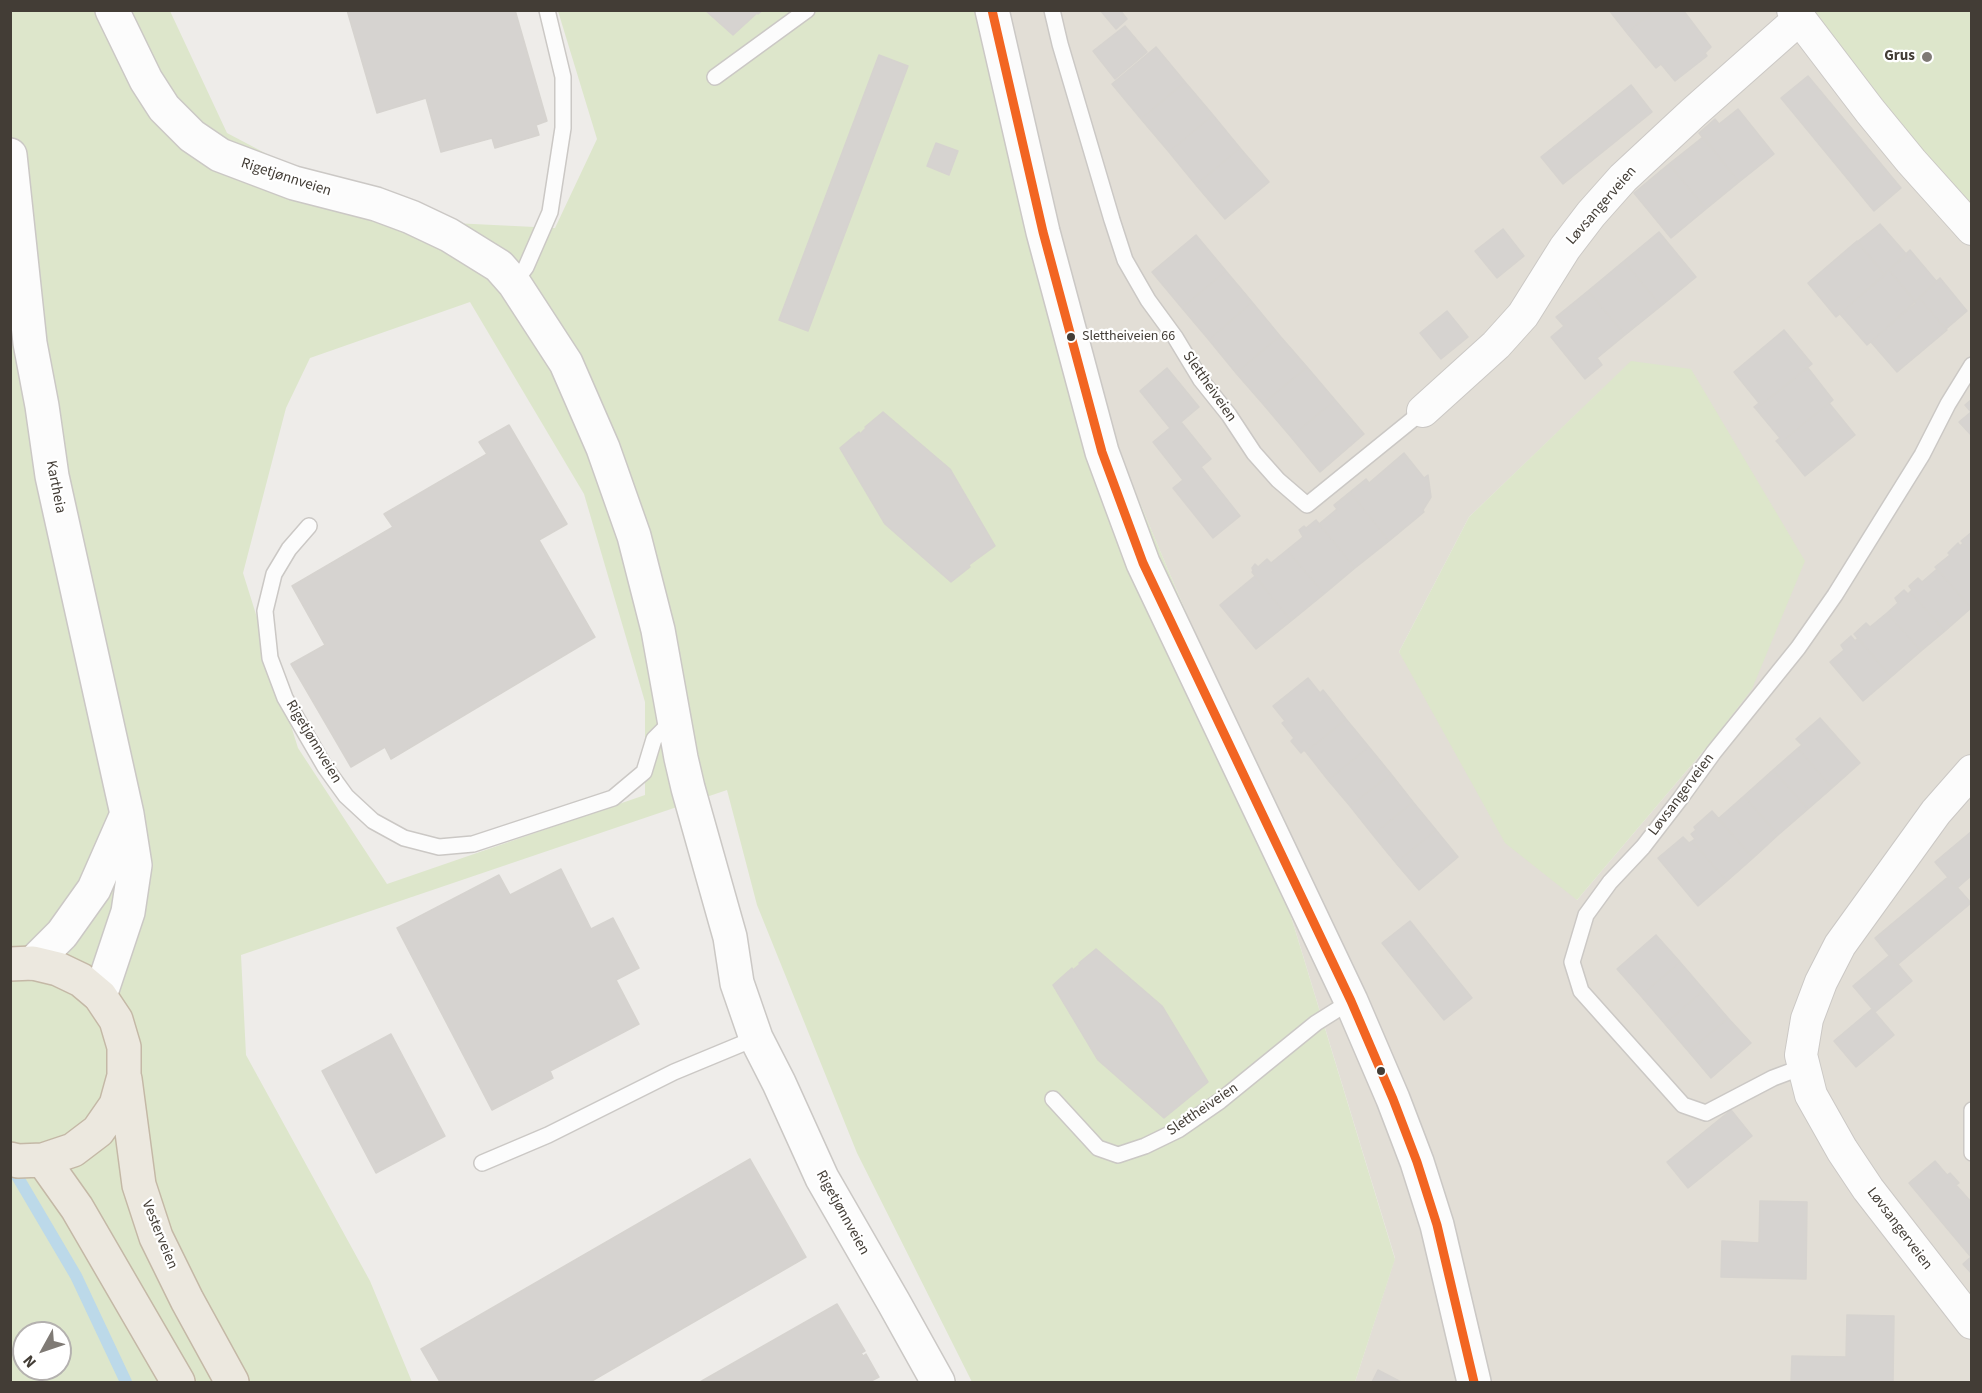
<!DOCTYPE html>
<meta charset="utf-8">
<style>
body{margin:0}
#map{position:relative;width:1982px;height:1393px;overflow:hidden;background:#eeece9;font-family:"Source Sans 3",sans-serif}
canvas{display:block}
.frame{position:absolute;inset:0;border:12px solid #433d36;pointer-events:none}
.north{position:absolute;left:12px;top:1321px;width:60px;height:60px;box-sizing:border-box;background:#fff;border:2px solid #b4b1af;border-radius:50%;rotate:230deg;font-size:16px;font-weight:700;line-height:24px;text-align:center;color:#433d36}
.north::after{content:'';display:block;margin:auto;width:21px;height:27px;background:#7f7a75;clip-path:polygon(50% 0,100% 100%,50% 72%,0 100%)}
</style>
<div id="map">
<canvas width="1982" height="1393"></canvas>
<div class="frame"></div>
<div class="north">N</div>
</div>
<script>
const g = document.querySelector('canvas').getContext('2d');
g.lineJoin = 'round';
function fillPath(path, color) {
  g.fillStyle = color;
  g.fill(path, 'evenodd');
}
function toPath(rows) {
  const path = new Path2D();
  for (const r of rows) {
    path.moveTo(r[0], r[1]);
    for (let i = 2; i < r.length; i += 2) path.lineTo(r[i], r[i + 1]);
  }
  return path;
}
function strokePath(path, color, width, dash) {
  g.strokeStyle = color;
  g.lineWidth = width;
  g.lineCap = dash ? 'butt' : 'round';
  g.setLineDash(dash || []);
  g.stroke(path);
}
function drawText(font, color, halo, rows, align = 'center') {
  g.font = font + ' "Source Sans 3",sans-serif';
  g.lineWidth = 4.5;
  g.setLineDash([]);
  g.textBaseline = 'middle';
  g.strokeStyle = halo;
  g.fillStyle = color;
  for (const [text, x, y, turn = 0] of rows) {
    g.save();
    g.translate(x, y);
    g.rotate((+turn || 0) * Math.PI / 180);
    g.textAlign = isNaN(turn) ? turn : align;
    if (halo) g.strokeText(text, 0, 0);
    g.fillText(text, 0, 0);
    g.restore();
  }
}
fillPath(toPath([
 [986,11,1795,11,1971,229,1971,1382,1355,1382,1395,1258,1266,834,1193,629,1108,427],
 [1631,362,1751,689,1717,735,1577,900,1399,652,1469,517]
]), '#e2ded6');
fillPath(toPath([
 [10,11,170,11,227,133,392,220,555,228,597,139,558,11,986,11,1108,427,1193,629,1266,834,1395,1259,1355,1382,972,1382,857,1153,757,905,727,790,241,955,246,1055,370,1281,412,1382,11,1382],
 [470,302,584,494,645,702,645,795,387,884,298,748,243,573,286,408,310,358],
 [24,1333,60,1333,60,1369,24,1369],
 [1795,11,1971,11,1971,229],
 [1631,361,1691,369,1805,561,1752,689,1717,735,1577,900,1505,843,1399,652,1469,517]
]), '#dde6cb');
strokePath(toPath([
 [10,1164,76,1276,126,1382]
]), '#bcd9e9', 12);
const building = toPath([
 [347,10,515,10,547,121,536,125,539,135,495,148,492,138,441,152,426,98,377,113,347,10],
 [705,10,763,10,758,14,757,13,733,35,705,10],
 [1100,10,1120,10,1127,19,1116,29,1100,10],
 [1609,10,1654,10,1627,33,1609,10],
 [1654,10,1683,10,1711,47,1705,53,1707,56,1675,81,1661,64,1656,68,1627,33,1654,10],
 [1125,26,1147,52,1115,79,1093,51,1125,26],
 [1156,47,1185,82,1141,119,1112,84,1156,47],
 [879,55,908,66,808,331,779,320,879,55],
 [1808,76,1901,188,1874,211,1781,98,1808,76],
 [1185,82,1213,115,1169,152,1141,119,1185,82],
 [1631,85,1652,112,1563,184,1541,157,1631,85],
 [1738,109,1774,154,1739,182,1699,133,1715,119,1719,124,1738,109],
 [1213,115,1240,148,1196,185,1169,152,1213,115],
 [1703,137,1739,182,1706,209,1669,164,1703,137],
 [936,143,958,151,949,175,927,166,936,143],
 [1240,148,1269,182,1225,219,1196,185,1240,148],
 [1669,164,1706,209,1671,238,1634,193,1669,164],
 [1880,224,1907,255,1884,274,1857,242,1880,224],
 [1503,229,1524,256,1497,278,1475,251,1503,229],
 [1659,232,1696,277,1661,306,1624,261,1659,232],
 [1196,235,1226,271,1182,308,1152,272,1196,235],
 [1857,241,1885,275,1836,317,1808,283,1857,241],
 [1910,250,1937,282,1915,301,1889,270,1910,250],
 [1624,261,1661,306,1625,335,1588,291,1624,261],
 [1889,270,1916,303,1867,345,1840,314,1889,270],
 [1226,271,1252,302,1209,340,1182,308,1226,271],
 [1940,278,1967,311,1946,329,1919,298,1940,278],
 [1588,291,1625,335,1597,358,1602,365,1585,379,1551,337,1564,326,1556,317,1588,291],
 [1919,298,1947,330,1897,372,1871,342,1919,298],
 [1252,302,1280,336,1236,373,1209,340,1252,302],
 [1447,311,1468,337,1441,359,1420,333,1447,311],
 [1784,330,1812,364,1756,409,1754,407,1759,403,1734,372,1784,330],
 [1280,336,1307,367,1263,404,1236,373,1280,336],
 [1307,367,1335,400,1291,437,1263,404,1307,367],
 [1167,368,1199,407,1181,422,1211,459,1201,467,1240,516,1213,538,1173,488,1183,480,1153,442,1170,428,1140,391,1167,368],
 [1808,368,1833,400,1779,444,1776,441,1780,438,1756,409,1808,368],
 [1972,399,1972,436,1959,422,1971,412,1965,405,1972,399],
 [1335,400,1364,434,1320,472,1291,437,1335,400],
 [1829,403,1855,435,1805,476,1779,444,1829,403],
 [883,412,950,469,995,546,969,565,970,567,951,582,885,524,840,448,859,432,860,434,866,428,865,427,883,412],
 [509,425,567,524,539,540,595,637,391,759,385,747,351,767,291,664,325,645,292,586,393,527,384,514,487,454,479,442,509,425],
 [1404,453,1424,478,1428,475,1431,497,1423,510,1424,512,1389,541,1350,492,1366,479,1369,483,1404,453],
 [1350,492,1389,541,1355,568,1319,524,1337,509,1334,505,1350,492],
 [1316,520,1355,568,1324,594,1287,550,1303,537,1299,530,1304,526,1306,528,1316,520],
 [1972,532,1972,552,1961,541,1972,532],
 [1958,543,1960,546,1963,543,1972,552,1971,608,1935,567,1950,555,1948,553,1958,543],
 [1287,550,1324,594,1291,621,1252,572,1253,571,1252,568,1255,564,1258,567,1267,559,1271,563,1287,550],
 [1937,569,1971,608,1945,631,1910,592,1912,590,1909,586,1918,578,1922,582,1937,569],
 [1255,576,1291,621,1256,649,1220,605,1255,576],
 [1904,590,1908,594,1910,592,1945,631,1921,651,1887,613,1898,603,1895,598,1904,590],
 [1887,613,1921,651,1891,677,1854,634,1866,623,1870,627,1887,613],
 [1851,636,1855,641,1858,638,1891,677,1863,701,1830,662,1844,650,1841,645,1851,636],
 [1308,678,1320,693,1323,690,1346,719,1306,752,1304,750,1301,753,1291,741,1294,738,1282,723,1285,721,1273,706,1308,678],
 [1820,718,1860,763,1832,788,1798,748,1802,745,1796,739,1820,718],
 [1346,719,1369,747,1328,780,1306,752,1346,719],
 [1369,747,1391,774,1350,806,1328,780,1369,747],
 [1798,748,1832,788,1808,809,1773,770,1798,748],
 [1773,770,1808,809,1778,835,1744,796,1773,770],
 [1391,774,1413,802,1373,835,1350,806,1391,774],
 [1744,796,1778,835,1753,858,1718,819,1744,796],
 [1413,802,1436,830,1396,863,1373,835,1413,802],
 [1712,811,1753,858,1727,881,1692,841,1695,839,1691,834,1696,830,1694,827,1712,811],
 [1436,830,1458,857,1419,890,1396,863,1436,830],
 [1972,831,1972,875,1957,888,1935,862,1972,831],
 [1683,837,1689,843,1692,841,1727,881,1698,906,1658,858,1683,837],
 [561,869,591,929,613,918,639,968,616,980,639,1024,550,1071,553,1078,492,1110,397,928,499,875,510,895,561,869],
 [1948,877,1971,903,1897,965,1875,938,1948,877],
 [1410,921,1472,998,1444,1020,1382,943,1410,921],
 [1656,935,1680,962,1641,996,1617,969,1656,935],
 [1096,949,1162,1006,1208,1082,1164,1118,1098,1060,1053,985,1072,968,1073,970,1080,964,1079,963,1096,949],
 [1890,955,1912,981,1875,1012,1853,986,1890,955],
 [1680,962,1704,990,1665,1024,1641,996,1680,962],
 [1704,990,1728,1018,1689,1052,1665,1024,1704,990],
 [1872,1009,1894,1035,1856,1067,1834,1041,1872,1009],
 [1728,1018,1751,1043,1711,1078,1689,1052,1728,1018],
 [391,1034,445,1136,376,1173,322,1071,391,1034],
 [1731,1110,1752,1136,1688,1188,1667,1162,1731,1110],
 [750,1159,806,1257,590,1382,440,1382,421,1349,750,1159],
 [1935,1161,1947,1175,1950,1173,1959,1183,1956,1185,1972,1203,1972,1274,1963,1264,1971,1257,1909,1183,1935,1161],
 [1760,1201,1807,1202,1806,1279,1721,1277,1722,1241,1759,1243,1760,1201],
 [837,1304,865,1351,861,1353,863,1356,866,1354,879,1377,869,1382,700,1382,837,1304],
 [1847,1315,1894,1316,1893,1382,1791,1382,1792,1356,1846,1357,1847,1315],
 [1378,1370,1401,1382,1372,1382,1378,1370]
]);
fillPath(building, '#d6d3d0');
strokePath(building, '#d6d3cf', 1.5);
const service = toPath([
 [1052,10,1060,44,1112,220,1125,260,1148,300,1175,337,1201,380,1229,415,1254,453,1278,480,1307,505,1423,411],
 [715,77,807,10],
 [514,283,526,267,550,212,563,128,563,77,547,10],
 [309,526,289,549,274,574,265,611,270,658,285,698,325,767,346,796,373,821,404,838,439,847,473,844,613,798,644,772,654,739,674,719],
 [1805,1066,1773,1078,1706,1113,1683,1105,1581,991,1572,962,1586,915,1610,882,1643,847,1680,799,1714,752,1798,648,1835,595,1922,455,1948,404,1972,365],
 [1053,1099,1098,1148,1118,1155,1145,1146,1178,1130,1220,1101,1316,1023,1351,1001],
 [1972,1110,1972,1153],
 [482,1163,548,1135,674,1072,756,1038]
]);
const minor = toPath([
 [1793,10,1870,111,1911,161,1972,229],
 [1423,411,1496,345,1523,315,1565,248,1591,214,1623,178,1694,112,1799,19],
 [1972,771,1936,812,1840,945,1821,982,1807,1019,1801,1055,1811,1095,1842,1150,1868,1189,1972,1323]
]);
const tertiary = toPath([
 [112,10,146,80,164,108,192,136,220,155,294,183,376,204,411,217,449,235,499,266,514,283,566,363,603,448,634,536,658,630,681,758,688,788,730,937,737,983,756,1038,779,1083,822,1178,894,1303,938,1382],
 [992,10,1043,232,1102,452,1143,563,1351,1001,1393,1099,1417,1162,1437,1225,1474,1382],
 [10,155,30,343,42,406,52,476,127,814,135,865,128,912,100,996],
 [33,963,62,934,94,889,127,814]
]);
const trunk = toPath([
 [10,964,33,963,58,969,81,980,100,996,116,1020,124,1047,124,1076,116,1105,98,1131,73,1150,43,1160,18,1161,10,1159],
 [125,1079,139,1185,156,1237,187,1300,232,1382],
 [43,1160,77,1208,178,1382]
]);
strokePath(service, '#cbc8c5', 18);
strokePath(minor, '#cbc8c5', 34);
strokePath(tertiary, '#cbc8c5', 36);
strokePath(trunk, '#c4b8a6', 36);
strokePath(service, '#fcfcfc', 15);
strokePath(minor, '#fcfcfc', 32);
strokePath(tertiary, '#fcfcfc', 33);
strokePath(trunk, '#ece8df', 33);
strokePath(toPath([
 [992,10,1043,232,1102,452,1143,563,1351,1001,1393,1099,1417,1162,1437,1225,1474,1382]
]), '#f26522', 9);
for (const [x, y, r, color] of [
 [1927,57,6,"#7f7a75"],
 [1071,337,5,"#433d36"],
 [1381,1071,5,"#433d36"]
]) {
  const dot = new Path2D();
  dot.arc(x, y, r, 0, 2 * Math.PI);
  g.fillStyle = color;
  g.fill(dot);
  strokePath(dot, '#fff', 2);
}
drawText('14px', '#433d36', '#fff', [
 ["Slettheiveien 66",1082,337]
], 'left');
drawText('bold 15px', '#433d36', '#fff', [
 ["Grus",1915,57]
], 'right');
drawText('15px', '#433d36', '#fff', [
 ["Rigetjønnveien",286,178,18],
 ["Løvsangerveien",1602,206,-49],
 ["Slettheiveien",1209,387,55],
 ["Kartheia",55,487,79],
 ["Rigetjønnveien",313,742,59],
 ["Løvsangerveien",1682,795,-53],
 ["Slettheiveien",1203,1110,-34],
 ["Rigetjønnveien",842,1213,61],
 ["Løvsangerveien",1899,1229,53],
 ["Vesterveien",159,1235,68]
]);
</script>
